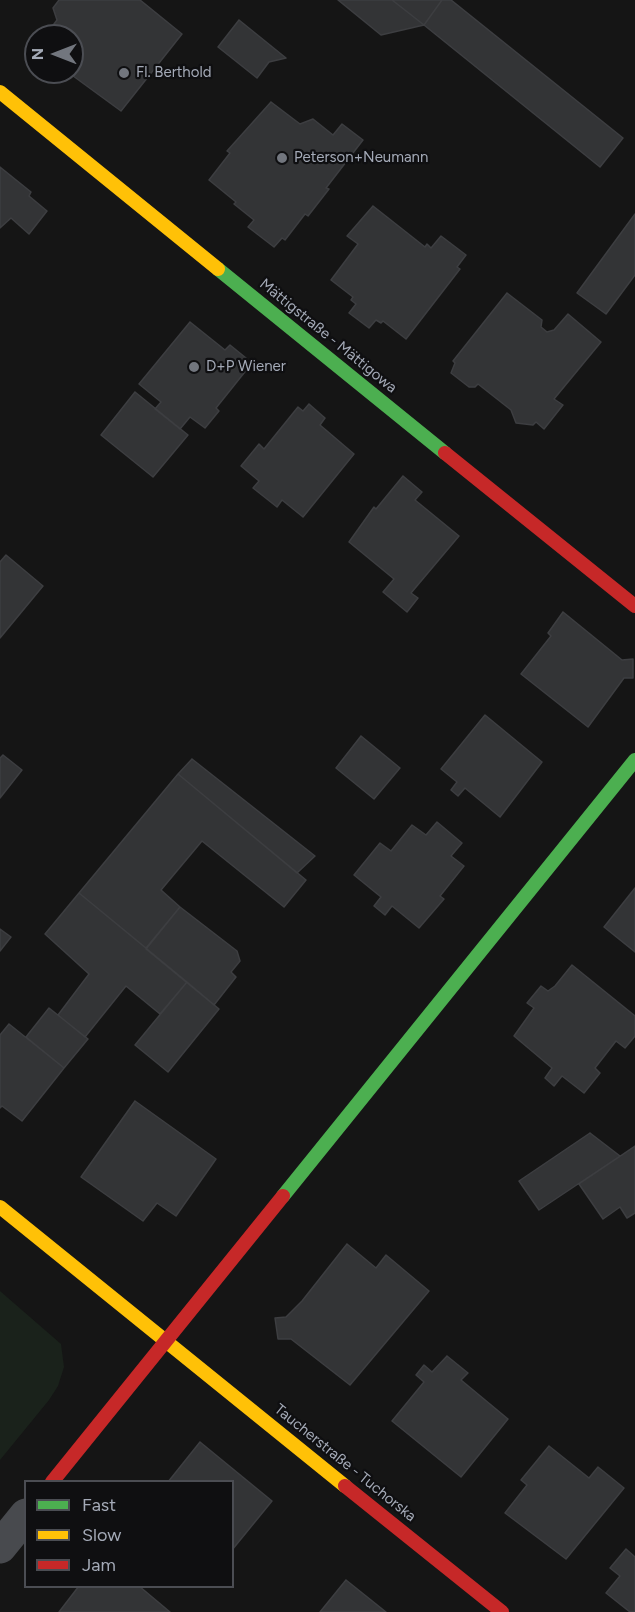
<!DOCTYPE html>
<meta charset="utf-8">
<style>
body{margin:0}
#map{position:relative;width:635px;height:1612px;overflow:hidden;background:#151515;font-family:Figtree,sans-serif}
canvas{display:block}
.legend{position:absolute;left:24px;top:1480px;width:210px;height:108px;box-sizing:border-box;background:#0f0f11;border:2px solid #4b4d53;margin:0;padding:8px 10px;list-style:none;font-size:18px;color:#a4aab7}
.legend li{display:flex;align-items:center;gap:12px;height:30px}
.legend b{width:30px;border:2px solid #4b4d53}
.north{position:absolute;left:24px;top:24px;width:60px;height:60px;box-sizing:border-box;background:#0f0f11;border:2px solid #4b4d53;border-radius:50%;rotate:270deg;font-size:16px;font-weight:700;line-height:24px;text-align:center;color:#a4aab7}
.north::after{content:'';display:block;margin:auto;width:21px;height:27px;background:#72767e;clip-path:polygon(50% 0,100% 100%,50% 72%,0 100%)}
</style>
<div id="map">
<canvas width="635" height="1612"></canvas>
<ul class="legend">
<li><b style="height:8px;background:#4caf50"></b>Fast</li>
<li><b style="height:8px;background:#ffc107"></b>Slow</li>
<li><b style="height:8px;background:#c62828"></b>Jam</li>
</ul>
<div class="north">N</div>
</div>
<script>
const g = document.querySelector('canvas').getContext('2d');
g.lineJoin = 'round';
function fillPath(path, color) {
  g.fillStyle = color;
  g.fill(path, 'evenodd');
}
function toPath(rows) {
  const path = new Path2D();
  for (const r of rows) {
    path.moveTo(r[0], r[1]);
    for (let i = 2; i < r.length; i += 2) path.lineTo(r[i], r[i + 1]);
  }
  return path;
}
function strokePath(path, color, width, dash) {
  g.strokeStyle = color;
  g.lineWidth = width;
  g.lineCap = dash ? 'butt' : 'round';
  g.setLineDash(dash || []);
  g.stroke(path);
}
function drawText(font, color, halo, rows, align = 'center') {
  g.font = font + ' Figtree,sans-serif';
  g.lineWidth = 4.5;
  g.setLineDash([]);
  g.textBaseline = 'middle';
  g.strokeStyle = halo;
  g.fillStyle = color;
  for (const [text, x, y, turn = 0] of rows) {
    g.save();
    g.translate(x, y);
    g.rotate((+turn || 0) * Math.PI / 180);
    g.textAlign = isNaN(turn) ? turn : align;
    if (halo) g.strokeText(text, 0, 0);
    g.fillText(text, 0, 0);
    g.restore();
  }
}
fillPath(toPath([
 [0,1291,61,1344,64,1367,58,1386,49,1400,0,1460]
]), '#1a221b');
const building = toPath([
 [59,0,140,0,182,34,121,111,69,73,72,72,72,36,45,36,57,20,53,8,59,0],
 [338,0,392,0,424,25,381,35,338,0],
 [392,0,442,0,424,25,392,0],
 [442,0,451,0,623,138,600,167,424,25,442,0],
 [239,20,286,58,269,62,257,78,218,47,239,20],
 [271,102,300,124,313,119,333,135,342,124,363,140,326,188,329,189,308,216,305,214,285,240,282,238,274,247,248,227,254,220,234,204,236,202,209,180,230,153,227,151,271,102],
 [0,167,31,192,29,196,47,211,29,234,11,218,0,228,0,167],
 [373,206,425,247,427,244,431,248,441,236,466,255,457,267,460,269,406,339,383,321,381,323,376,320,369,328,349,313,356,304,351,300,353,297,331,280,358,244,347,236,373,206],
 [635,214,635,275,606,314,577,293,635,214],
 [507,293,542,320,541,327,547,332,554,330,568,314,601,342,554,399,563,405,544,429,536,422,533,425,516,423,511,410,478,384,475,387,469,387,451,373,455,363,453,361,507,293],
 [190,322,225,350,230,345,246,358,241,364,248,368,216,408,219,411,205,428,190,417,180,429,155,409,161,402,139,384,190,322],
 [135,392,188,435,153,477,101,435,135,392],
 [309,404,325,418,320,425,354,454,303,517,282,500,277,507,253,488,259,481,241,466,259,444,264,449,298,407,303,411,309,404],
 [403,476,422,492,415,500,459,536,411,593,418,598,407,612,383,592,394,579,349,542,374,507,376,509,403,476],
 [6,555,43,586,0,638,0,562,6,555],
 [563,612,622,660,633,659,633,678,624,678,588,727,521,674,551,636,548,633,563,612],
 [485,715,542,762,500,817,465,788,458,796,451,790,457,782,441,769,485,715],
 [361,736,400,768,374,799,336,768,361,736],
 [3,755,22,770,0,798,0,758,3,755],
 [192,759,315,856,297,873,178,774,192,759],
 [178,774,306,880,284,907,202,841,161,890,180,907,146,948,79,893,178,774],
 [437,822,462,843,451,856,464,866,440,896,444,899,419,928,392,906,385,915,374,906,381,897,354,875,380,843,391,851,412,825,426,835,437,822],
 [635,888,635,952,604,927,635,888],
 [79,893,187,982,160,1014,126,986,85,1037,58,1015,89,974,45,934,79,893],
 [180,907,237,951,240,961,231,972,236,977,214,1005,146,949,180,907],
 [0,929,11,937,0,951,0,929],
 [572,965,635,1016,635,1036,625,1048,616,1041,595,1068,600,1073,584,1093,562,1076,554,1086,545,1078,552,1068,514,1036,534,1008,527,1003,541,986,548,991,555,986,572,965],
 [187,982,219,1009,168,1072,135,1045,187,982],
 [49,1008,88,1039,64,1068,26,1037,49,1008],
 [9,1024,64,1068,22,1121,2,1106,0,1108,0,1035,9,1024],
 [135,1101,216,1159,176,1216,157,1203,143,1221,81,1177,135,1101],
 [590,1133,620,1156,539,1210,519,1181,590,1133],
 [635,1146,635,1213,627,1218,620,1207,603,1219,579,1184,635,1146],
 [347,1244,376,1268,386,1255,429,1291,350,1385,291,1339,278,1339,275,1318,286,1317,302,1301,347,1244],
 [447,1356,468,1373,461,1380,508,1419,461,1477,392,1421,424,1382,416,1375,424,1365,432,1372,447,1356],
 [200,1442,272,1501,232,1550,232,1482,168,1482,200,1442],
 [549,1446,589,1478,598,1467,624,1488,566,1559,505,1513,527,1485,521,1480,549,1446],
 [626,1549,635,1557,635,1612,630,1612,606,1593,620,1576,610,1568,626,1549],
 [346,1580,386,1612,320,1612,346,1580],
 [79,1586,139,1586,170,1612,59,1612,79,1586]
]);
fillPath(building, '#333436');
strokePath(building, '#3d3e41', 1.5);
strokePath(toPath([
 [0,1547,26,1515]
]), '#484a4e', 33);
strokePath(toPath([
 [218,269,445,453],
 [283,1196,635,760]
]), '#4caf50', 14);
strokePath(toPath([
 [0,92,218,269],
 [0,1207,345,1486]
]), '#ffc107', 14);
strokePath(toPath([
 [445,453,635,606],
 [52,1482,283,1196],
 [345,1486,502,1612]
]), '#c62828', 14);
for (const [x, y, r, color] of [
 [124,73,6,"#72767e"],
 [282,158,6,"#72767e"],
 [194,367,6,"#72767e"]
]) {
  const dot = new Path2D();
  dot.arc(x, y, r, 0, 2 * Math.PI);
  g.fillStyle = color;
  g.fill(dot);
  strokePath(dot, '#0f0f11', 2);
}
drawText('15px', '#a4aab7', '#0f0f11', [
 ["Fl. Berthold",136,73],
 ["Peterson+Neumann",294,158],
 ["D+P Wiener",206,367]
], 'left');
drawText('15px', '#a4aab7', '#0f0f11', [
 ["Mättigstraße - Mättigowa",328,336,39],
 ["Taucherstraße - Tuchorska",345,1463,39]
]);
</script>
